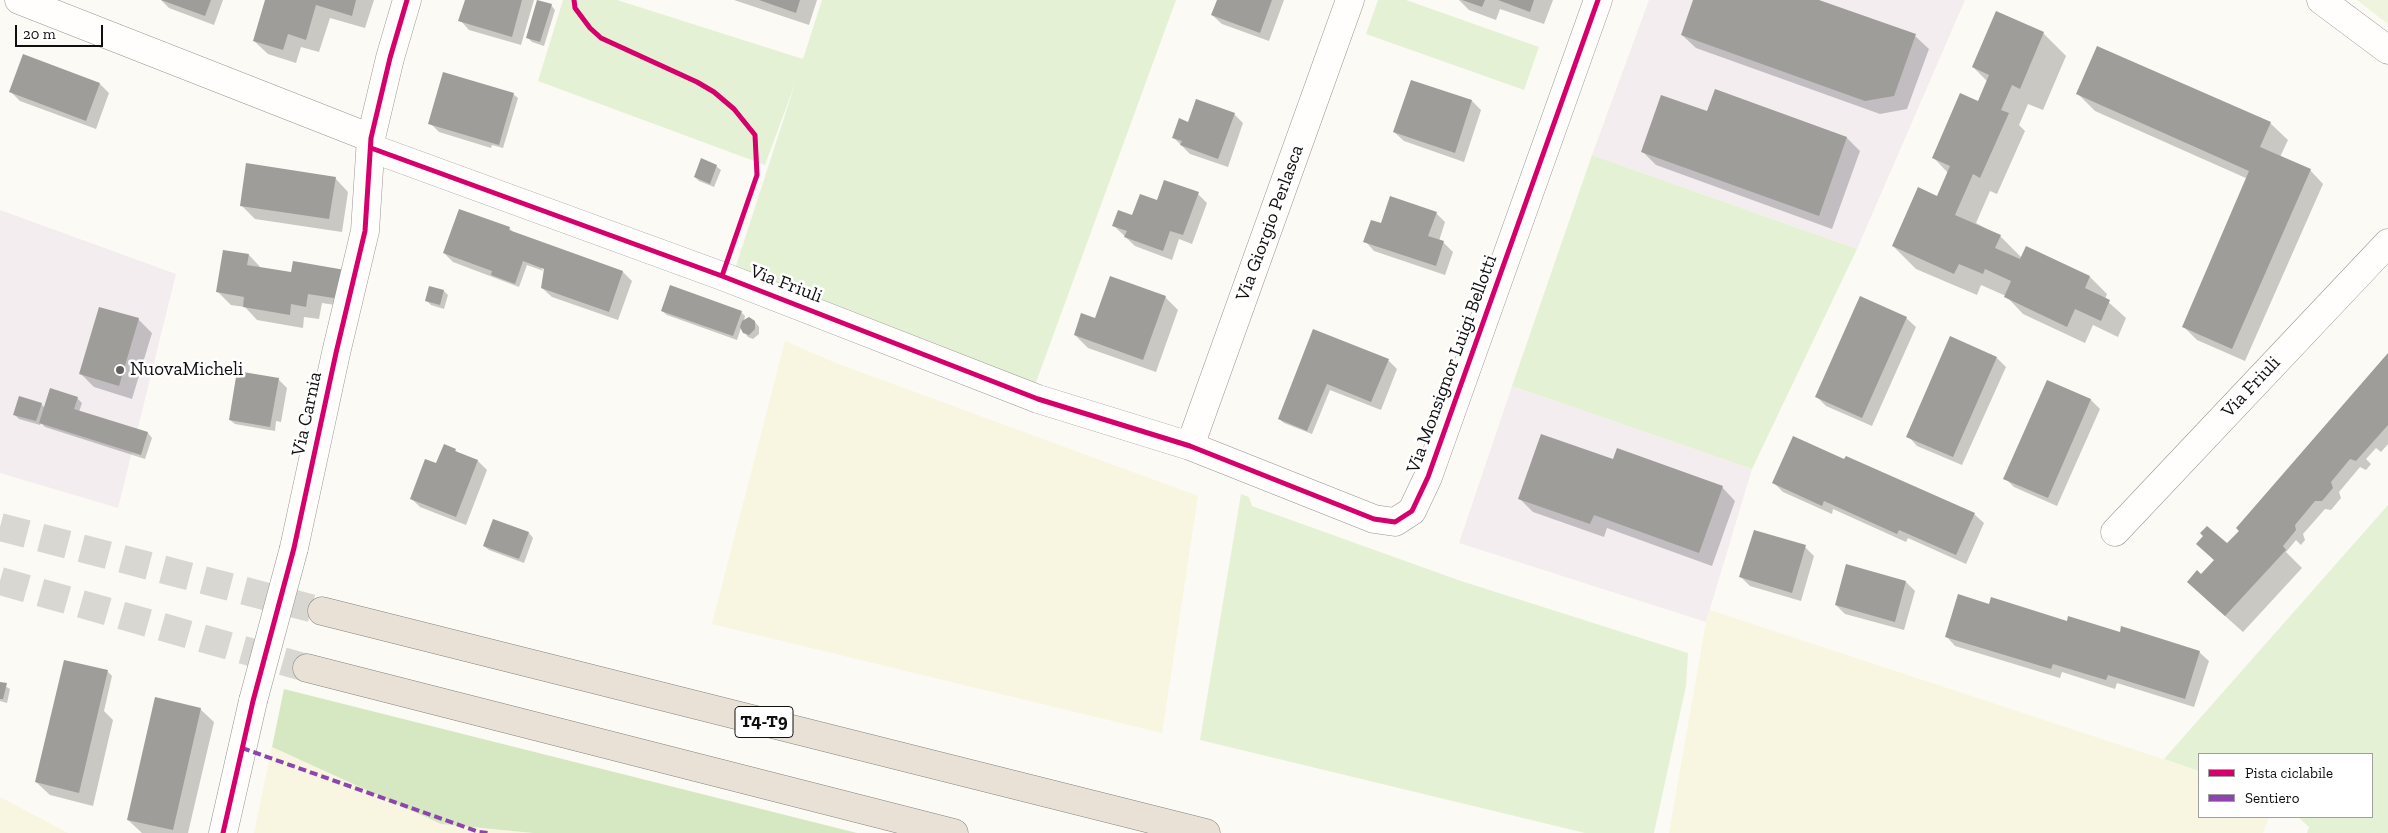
<!DOCTYPE html>
<style>
body{margin:0}
#map{position:relative;width:2388px;height:833px;overflow:hidden;background:#fcfaf4;font-family:"Zilla Slab",serif}
canvas{display:block}
.legend{position:absolute;left:2198px;top:753px;width:175px;height:65px;box-sizing:border-box;background:#fff;border:1px solid #9f9f9f;margin:0;padding:6px 9px;list-style:none;font-size:15px;color:#0f0f0f}
.legend li{display:flex;align-items:center;gap:10px;height:25px}
.legend b{width:25px;border:1px solid #9f9f9f}
.scale{position:absolute;left:15px;top:25px;width:88px;height:22px;box-sizing:border-box;border:2px solid #0f0f0f;border-top:0;padding-left:6px;font-size:15px;line-height:18px;white-space:nowrap;color:#0f0f0f;-webkit-text-stroke:4px #fff;paint-order:stroke}
</style>
<div id="map">
<canvas width="2388" height="833"></canvas>
<ul class="legend">
<li><b style="height:6px;background:#d6006c"></b>Pista ciclabile</li>
<li><b style="height:6px;background:#8e44ad"></b>Sentiero</li>
</ul>
<div class="scale">20 m</div>
</div>
<script>
const g = document.querySelector('canvas').getContext('2d');
g.lineJoin = 'round';
function fillPath(path, color) {
  g.fillStyle = color;
  g.fill(path, 'evenodd');
}
function toPath(rows) {
  const path = new Path2D();
  for (const r of rows) {
    path.moveTo(r[0], r[1]);
    for (let i = 2; i < r.length; i += 2) path.lineTo(r[i], r[i + 1]);
  }
  return path;
}
function strokePath(path, color, width, dash) {
  g.strokeStyle = color;
  g.lineWidth = width;
  g.lineCap = dash ? 'butt' : 'round';
  g.setLineDash(dash || []);
  g.stroke(path);
}
function drawText(font, color, halo, rows, align = 'center') {
  g.font = font + ' "Zilla Slab",serif';
  g.lineWidth = 5;
  g.setLineDash([]);
  g.textBaseline = 'middle';
  g.strokeStyle = halo;
  g.fillStyle = color;
  for (const [text, x, y, turn = 0] of rows) {
    g.save();
    g.translate(x, y);
    g.rotate((+turn || 0) * Math.PI / 180);
    g.textAlign = isNaN(turn) ? turn : align;
    if (halo) g.strokeText(text, 0, 0);
    g.fillText(text, 0, 0);
    g.restore();
  }
}
fillPath(toPath([
 [1649,0,1965,0,1857,249,1592,155],
 [0,210,176,274,118,508,0,473],
 [1512,386,1752,469,1706,622,1459,543]
]), '#f3edf0');
fillPath(toPath([
 [785,341,836,363,1198,496,1162,733,712,624],
 [1710,610,2199,771,2199,817,2269,817,2263,833,1669,833,1706,622],
 [272,747,441,824,533,833,254,833],
 [0,797,68,833,0,833]
]), '#f8f5e1');
fillPath(toPath([
 [563,0,617,0,803,59,822,0,1176,0,1035,385,734,272,796,81,765,165,538,81],
 [1378,0,1406,0,1539,47,1524,90,1366,34],
 [1592,155,1857,249,1752,469,1512,386],
 [1241,494,1249,497,1252,506,1461,581,1688,653,1686,686,1654,833,1585,833,1200,740],
 [2388,505,2388,833,2307,833,2309,827,2298,817,2372,817,2372,754,2199,754,2199,771,2164,759]
]), '#e5f1d5');
fillPath(toPath([
 [284,689,857,833,533,833,441,824,272,747]
]), '#d6e8c2');
fillPath(toPath([
 [2357,0,2388,0,2388,24]
]), '#eff4de');
fillPath(toPath([
 [161,0,223,0,214,25,169,8],
 [266,0,374,0,365,28,330,18,319,52,301,47,296,63,268,54,254,41],
 [466,0,534,0,521,45,469,30,460,20],
 [734,0,817,0,809,25],
 [1218,0,1284,0,1269,41,1222,24,1212,15],
 [1459,0,1553,0,1544,24,1500,9,1496,20,1469,10],
 [1695,0,1815,0,1915,36,1929,49,1907,109,1880,114,1696,48,1682,35],
 [551,5,555,10,544,46,532,42,527,37],
 [1997,13,2043,33,2066,56,2043,110,2028,104,2019,125,2025,131,1997,194,1990,191,1976,223,2000,236,2022,258,2027,248,2090,277,2107,294,2105,299,2126,318,2118,337,2093,325,2085,343,2023,314,2006,296,1981,285,1977,295,1916,269,1893,246,1937,197,1948,173,1933,157,1979,102,1988,82,1973,67],
 [2098,47,2270,123,2288,140,2280,157,2310,170,2323,184,2245,361,2197,340,2184,327,2248,179,2095,111,2078,94],
 [1411,81,1472,101,1481,110,1464,162,1404,141,1394,132],
 [100,84,109,93,96,129,20,101,11,92],
 [513,94,518,98,503,148,492,145,491,148,439,132,430,123],
 [1234,114,1243,123,1228,167,1190,154,1173,137,1189,123],
 [1847,138,1860,151,1832,229,1656,165,1642,151],
 [716,166,721,170,714,187,699,181,695,177],
 [335,178,348,192,342,232,255,219,241,205],
 [1198,194,1207,203,1192,244,1179,239,1172,260,1135,246,1114,226,1158,201],
 [1436,213,1445,222,1439,241,1443,242,1453,252,1445,275,1374,251,1365,241,1382,225],
 [509,228,513,232,623,272,632,281,618,320,552,297,542,288,546,268,541,268,544,271,527,265,519,287,453,262,444,253],
 [249,255,262,269,292,274,294,263,349,307,322,303,319,319,304,317,303,328,257,320,245,307,231,305,218,292],
 [444,291,448,295,444,309,431,305,427,301],
 [1165,297,1178,310,1156,372,1088,348,1075,335,1096,319],
 [662,311,741,312,745,316,744,321,755,322,759,327,759,334,753,339,748,337,741,328,737,340,667,315],
 [1906,318,1916,327,1872,426,1826,406,1817,397],
 [138,319,152,333,132,399,94,387,81,374],
 [2388,355,2388,444,2381,452,2376,448,2366,459,2371,464,2366,470,2360,467,2339,492,2341,498,2331,510,2325,509,2303,534,2305,540,2301,545,2296,540,2286,552,2302,568,2243,632,2206,599,2201,576,2215,561,2198,544,2227,545],
 [1997,358,2006,367,1962,465,1917,446,1908,436],
 [1388,360,1397,369,1381,410,1330,390,1312,434,1284,423,1279,419,1297,374],
 [278,379,287,388,281,422,276,421,275,431,235,424,230,420],
 [2048,381,2091,400,2100,409,2057,506,2014,487,2005,478],
 [77,398,82,403,79,412,148,433,152,438,145,459,45,427,41,423,40,425,19,419,14,414,41,404,45,408],
 [455,450,459,454,478,461,487,470,466,525,420,507,411,498,437,465],
 [1845,460,1974,514,1984,523,1966,564,1908,538,1906,542,1833,509,1832,514,1783,492,1774,483],
 [1613,461,1722,487,1735,501,1712,566,1607,528,1604,537,1533,512,1519,498],
 [529,533,533,538,524,563,489,550,484,546],
 [1805,547,1814,556,1801,601,1750,586,1741,577],
 [1906,582,1915,591,1904,630,1845,614,1836,605],
 [1989,605,2199,652,2209,661,2194,707,2117,683,2115,689,2062,672,2060,678,1955,646,1946,636],
 [65,662,108,672,112,676,104,711,113,720,93,806,50,795,36,782],
 [0,683,10,689,7,703,0,701],
 [200,709,214,722,188,833,142,833,128,820]
]), '#0003');
fillPath(toPath([
 [161,0,211,0,205,16],
 [265,0,356,0,352,16,316,5,306,40,288,34,283,50,253,41],
 [465,0,522,0,512,37,458,21],
 [537,0,552,4,540,42,526,38],
 [759,0,800,0,796,13],
 [1217,0,1272,0,1260,33,1211,15],
 [1462,0,1485,0,1482,7],
 [1498,0,1534,0,1530,12],
 [1693,0,1819,0,1916,34,1894,96,1865,101,1681,35],
 [1996,11,2044,32,2020,89,2012,85,2001,110,2009,113,1980,178,1973,174,1955,215,2001,235,1995,248,2020,259,2026,246,2090,276,2085,288,2110,300,2101,321,2075,309,2067,327,2004,297,2011,281,1985,269,1983,274,1959,264,1954,274,1892,246,1918,187,1937,196,1950,166,1932,158,1960,93,1978,101,1989,75,1972,67],
 [2097,46,2271,122,2260,147,2311,169,2232,349,2182,327,2249,171,2076,94],
 [23,54,100,83,86,121,9,92],
 [443,72,514,93,499,145,428,124],
 [1411,80,1472,100,1455,153,1393,132],
 [1715,89,1847,137,1819,216,1641,152,1661,95,1707,111],
 [1196,99,1235,113,1218,159,1180,145,1182,141,1172,138,1179,118,1188,122],
 [701,158,717,165,710,184,694,177],
 [246,163,336,177,329,219,240,206],
 [1164,180,1199,192,1183,235,1170,231,1163,251,1124,237,1127,231,1112,226,1118,210,1132,215,1140,194,1157,200],
 [1390,196,1437,212,1428,236,1444,241,1436,266,1363,242,1371,220,1381,223],
 [459,209,510,227,509,230,623,271,609,312,541,288,544,269,523,261,515,284,491,275,492,271,443,253],
 [223,250,249,254,247,265,291,272,293,261,345,270,340,299,308,294,306,307,291,304,290,315,243,307,244,297,216,292],
 [1110,276,1166,296,1143,360,1074,335,1081,313,1095,318],
 [670,285,742,311,733,336,661,311],
 [429,286,444,290,440,305,425,301],
 [1860,296,1907,317,1862,418,1815,397],
 [99,307,139,318,119,386,79,374],
 [749,317,755,321,755,329,749,335,743,333,740,327,742,321],
 [1313,329,1389,359,1371,402,1327,384,1307,431,1278,419],
 [1950,336,1997,357,1953,457,1906,437],
 [2388,353,2388,425,2356,461,2350,459,2331,482,2333,488,2322,501,2315,501,2295,525,2296,530,2283,546,2286,550,2225,616,2187,582,2197,570,2201,574,2214,560,2196,544,2203,536,2200,533,2207,526,2227,543,2239,531,2236,528],
 [237,371,279,378,270,427,229,420],
 [2047,380,2091,399,2048,498,2003,479],
 [50,388,78,397,74,409,148,432,141,455,39,423],
 [19,396,42,403,36,421,13,415],
 [1541,434,1613,459,1617,448,1723,486,1699,553,1594,515,1590,524,1518,499],
 [1793,436,1844,459,1846,456,1975,513,1956,555,1899,530,1897,534,1824,501,1822,506,1772,483],
 [444,444,456,449,455,451,478,460,456,517,410,499,425,459,436,463],
 [493,519,529,532,519,559,483,546],
 [1754,530,1806,545,1792,593,1739,577],
 [1846,564,1906,581,1895,622,1835,605],
 [1958,594,1989,604,1991,597,2067,621,2068,616,2120,632,2121,626,2200,651,2185,699,2108,675,2106,680,2053,664,2051,669,1945,637],
 [64,660,108,670,79,793,35,782],
 [0,682,7,683,3,699,0,699],
 [155,697,201,708,173,830,127,820]
]), '#9f9d99');
strokePath(toPath([
 [0,527,322,611],
 [0,581,307,668]
]), '#d8d7d2', 28, [28, 14]);
const minor = toPath([
 [19,0,371,138],
 [2321,0,2388,50],
 [371,148,722,276,1038,399,1190,446,1374,519,1395,522,1412,511,1428,477,1598,0],
 [1190,446,1350,0],
 [2115,532,2388,243],
 [294,548,336,353,365,231,371,138,390,58,407,0],
 [223,833,253,701]
]);
const highway = toPath([
 [322,611,1206,833],
 [307,668,954,833]
]);
strokePath(minor, '#969592', 29);
strokePath(highway, '#83827f', 29);
strokePath(minor, '#fffefd', 28);
strokePath(highway, '#e9e0d6', 28);
const minorBridge = toPath([
 [253,701,294,548]
]);
strokePath(minorBridge, '#969592', 29, []);
strokePath(minorBridge, '#fffefd', 28);
strokePath(toPath([
 [242,748,479,832,488,833]
]), '#8e44ad', 4, [8, 4]);
strokePath(toPath([
 [574,0,575,8,590,28,601,38,697,82,714,92,734,109,755,135,757,175,722,276],
 [371,148,722,276,1038,399,1190,446,1374,519,1395,522,1412,511,1428,477,1598,0],
 [223,833,253,701,294,548,336,353,365,231,371,138,390,58,407,0]
]), '#d6006c', 5);
for (const [x, y, r, color] of [
 [120,370,5,"#62615f"]
]) {
  const dot = new Path2D();
  dot.arc(x, y, r, 0, 2 * Math.PI);
  g.fillStyle = color;
  g.fill(dot);
  strokePath(dot, '#fff', 2);
}
for (const [x, y, w] of [
 [764,722,58]
]) {
  const box = new Path2D();
  box.roundRect(x - w / 2, y - 15.5, w, 31, 4);
  g.fillStyle = '#fff';
  g.fill(box);
  strokePath(box, '#0f0f0f', 1);
}
drawText('bold 18px', '#0f0f0f', null, [
 ["T4-T9",764,722]
]);
drawText('19px', '#0f0f0f', '#fff', [
 ["Via Giorgio Perlasca",1270,223,-70],
 ["Via Friuli",786,284,21],
 ["Via Monsignor Luigi Bellotti",1452,364,-70],
 ["Via Friuli",2251,387,-47],
 ["Via Carnia",307,414,-78]
]);
drawText('19px', '#0f0f0f', '#fff', [
 ["NuovaMicheli",130,370]
], 'left');
</script>
